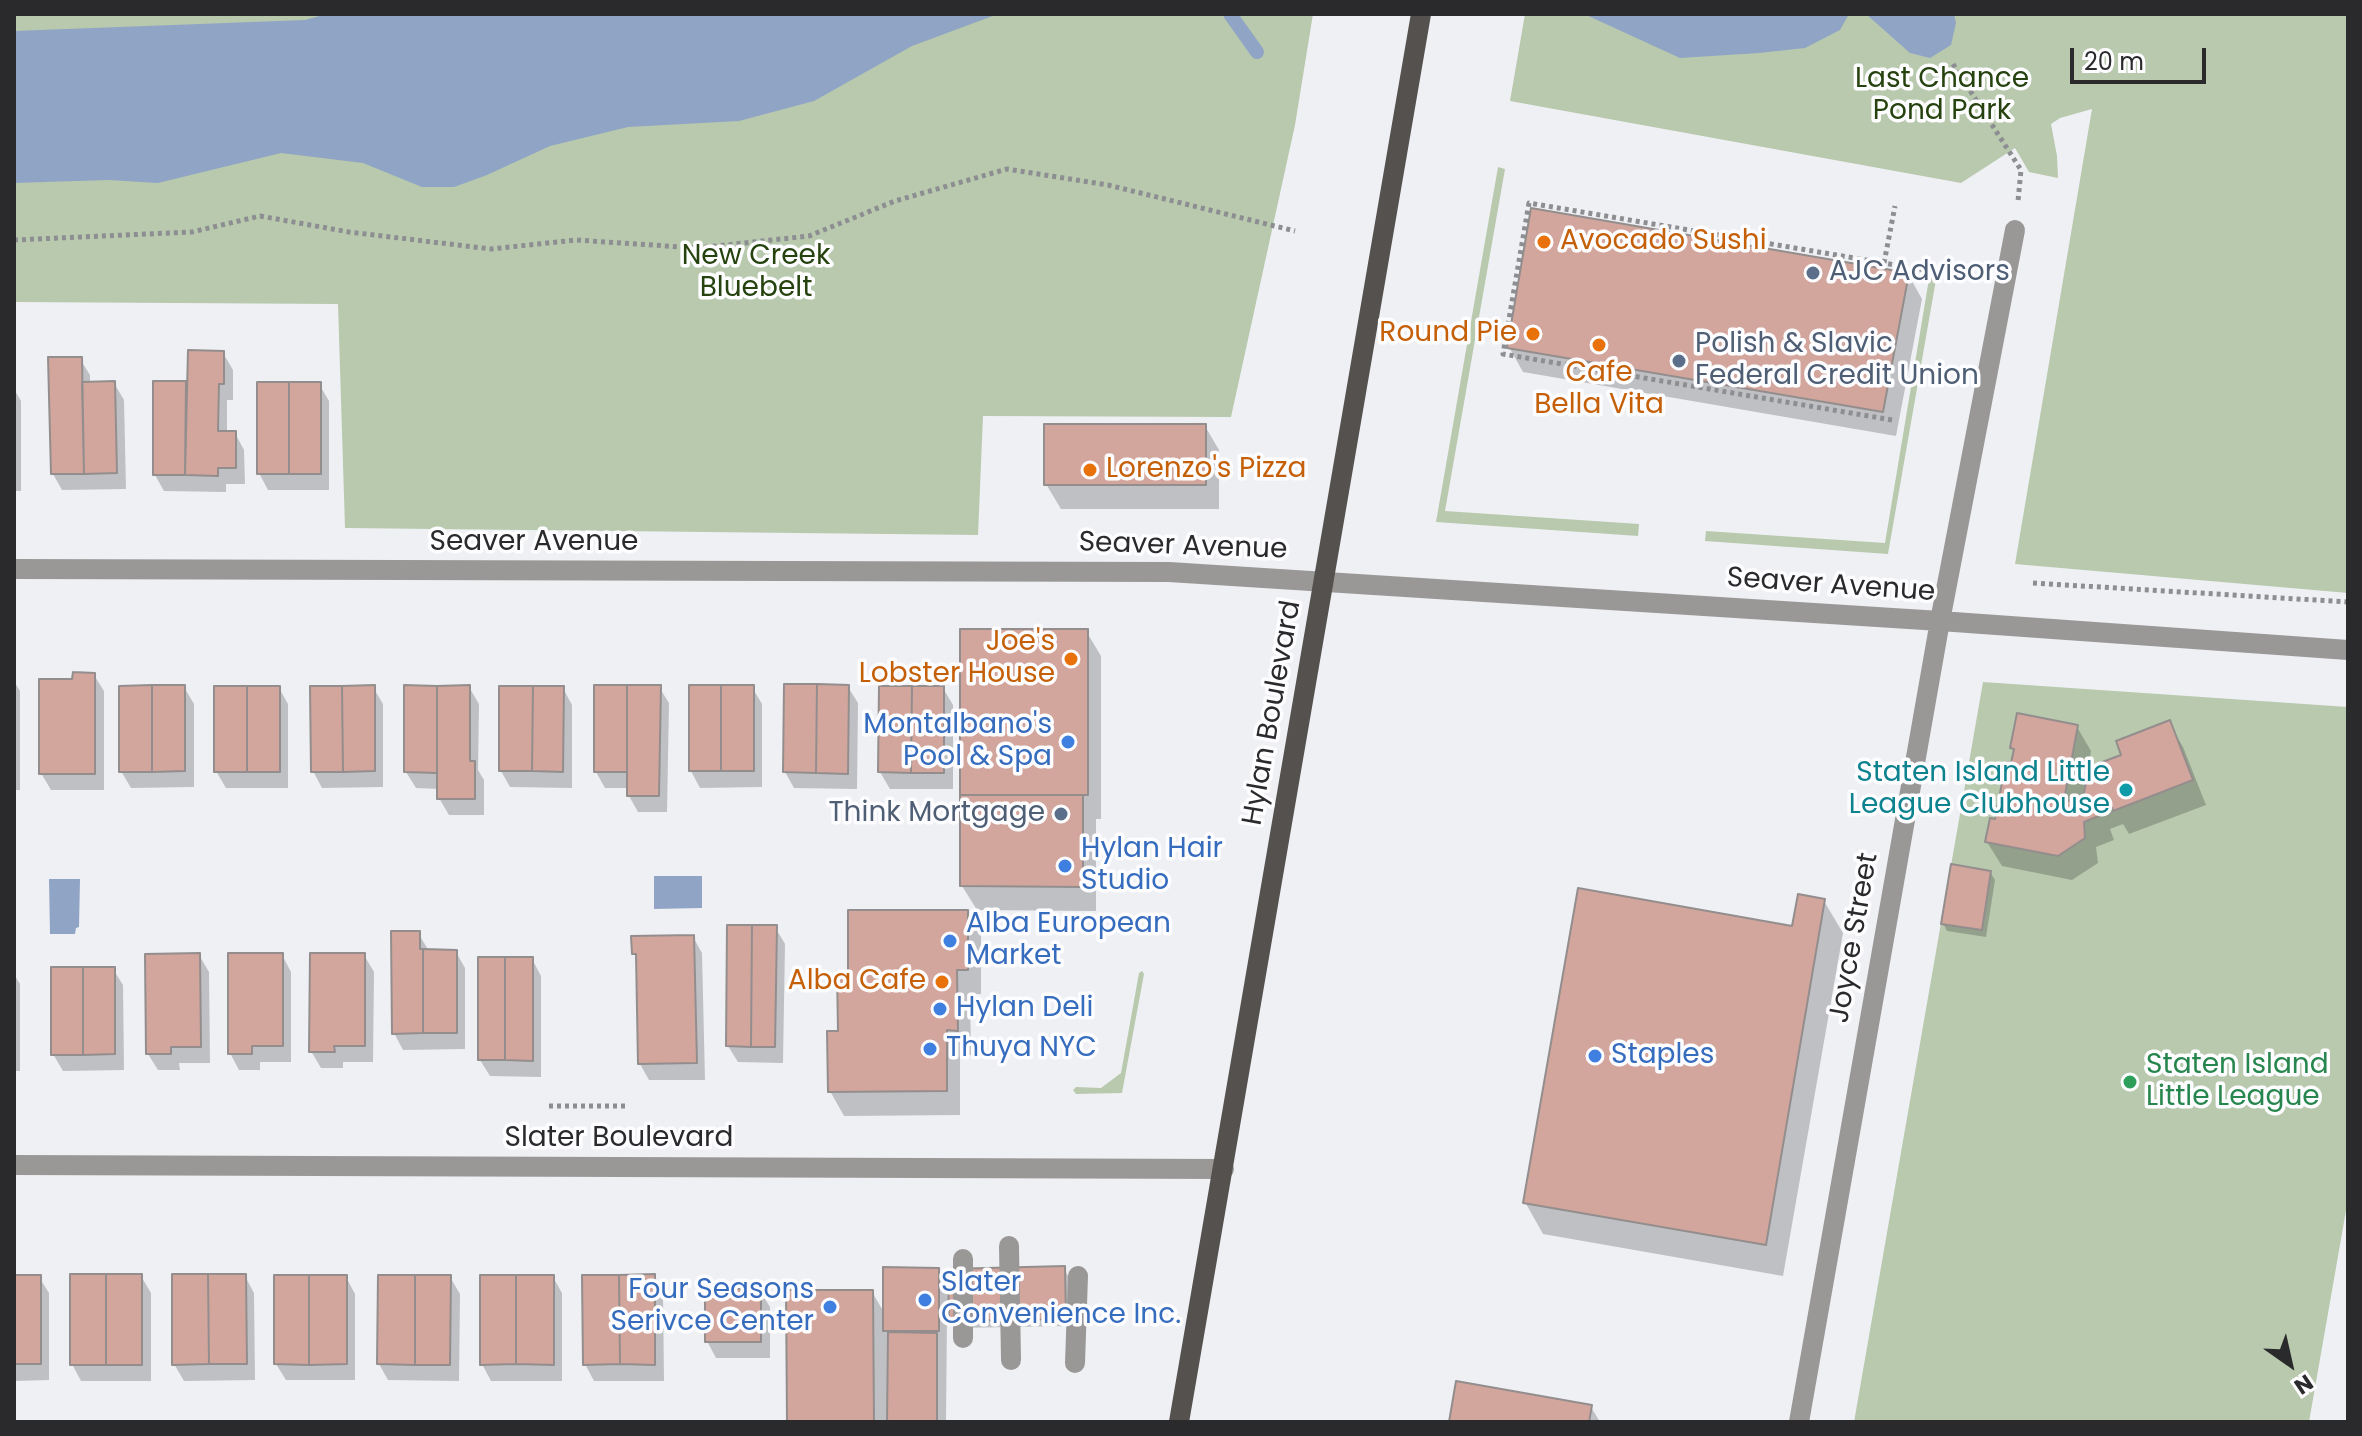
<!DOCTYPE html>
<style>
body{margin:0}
#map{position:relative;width:2362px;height:1436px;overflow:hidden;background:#eff0f4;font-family:Poppins,sans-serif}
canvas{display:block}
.frame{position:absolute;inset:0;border:16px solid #2a2a2c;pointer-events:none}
.north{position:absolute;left:2250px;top:1324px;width:80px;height:80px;-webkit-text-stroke:6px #fdfdff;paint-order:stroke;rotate:146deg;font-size:22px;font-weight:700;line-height:32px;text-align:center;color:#2a2a2c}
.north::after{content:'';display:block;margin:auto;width:28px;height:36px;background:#2a2a2c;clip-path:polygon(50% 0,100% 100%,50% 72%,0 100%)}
.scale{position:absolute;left:2070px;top:48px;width:136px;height:36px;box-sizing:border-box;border:4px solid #2a2a2c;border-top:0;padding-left:10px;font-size:24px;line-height:28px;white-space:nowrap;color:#2a2a2c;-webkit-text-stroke:6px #fdfdff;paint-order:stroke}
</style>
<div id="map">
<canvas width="2362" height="1436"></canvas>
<div class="frame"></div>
<div class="north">N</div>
<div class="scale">20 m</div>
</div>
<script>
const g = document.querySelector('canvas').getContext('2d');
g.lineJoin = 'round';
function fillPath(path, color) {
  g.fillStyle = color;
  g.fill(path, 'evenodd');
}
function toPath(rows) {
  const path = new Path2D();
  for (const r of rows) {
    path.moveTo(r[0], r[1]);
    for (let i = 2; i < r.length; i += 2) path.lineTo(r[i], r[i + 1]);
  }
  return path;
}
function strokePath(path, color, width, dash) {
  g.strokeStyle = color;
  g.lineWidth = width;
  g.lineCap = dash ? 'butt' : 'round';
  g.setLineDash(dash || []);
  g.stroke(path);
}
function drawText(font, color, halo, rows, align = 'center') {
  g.font = font + ' Poppins,sans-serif';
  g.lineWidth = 7;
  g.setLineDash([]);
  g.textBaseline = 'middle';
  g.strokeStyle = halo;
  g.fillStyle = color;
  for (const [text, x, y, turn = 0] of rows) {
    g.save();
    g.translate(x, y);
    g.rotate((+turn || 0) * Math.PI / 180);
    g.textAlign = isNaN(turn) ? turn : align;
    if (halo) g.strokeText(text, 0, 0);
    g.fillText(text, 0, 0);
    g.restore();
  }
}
fillPath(toPath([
 [14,14,1313,14,1295,125,1231,417,983,416,978,535,345,528,338,304,14,302],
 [1525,14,2348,14,2348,593,2015,564,2092,109,2060,118,2051,124,2057,156,2058,178,2029,172,2015,148,1961,183,1510,101],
 [1498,167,1505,169,1445,511,1639,524,1638,536,1436,522],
 [1930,273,1937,274,1888,554,1705,541,1706,531,1885,543],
 [1983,682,2348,707,2348,1199,2309,1422,1854,1422],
 [1142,971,1144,974,1122,1093,1076,1094,1073,1090,1076,1087,1101,1088,1121,1073,1139,973]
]), '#b8c9ae');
fillPath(toPath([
 [327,14,998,14,912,46,814,101,739,121,628,127,550,146,487,175,454,187,422,187,363,163,281,153,158,183,109,180,14,183,14,31,305,20],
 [1584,14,1849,14,1840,30,1805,48,1759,53,1680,58],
 [1866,14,1954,14,1956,23,1951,45,1930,58,1910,53],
 [654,876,702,876,702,908,654,909],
 [49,879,80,879,79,927,76,928,75,934,50,934]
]), '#90a4c6');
fillPath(toPath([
 [1908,274,1922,299,1896,436,1523,372,1509,347],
 [223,353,233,370,233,400,227,400,227,433,235,433,244,450,245,484,226,484,226,492,164,491,155,475,155,383,190,383],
 [80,359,90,375,90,384,114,383,124,400,126,489,62,490,53,474],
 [319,384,329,401,329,490,268,490,259,473],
 [14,389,21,401,21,491,14,491],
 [1205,426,1219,450,1219,509,1061,509,1046,484],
 [1086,631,1101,656,1101,819,1096,819,1096,911,977,910,962,886],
 [94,675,104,691,104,790,51,790,41,773,74,681],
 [14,681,20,691,20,790,14,790],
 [184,687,194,704,194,787,131,788,121,771],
 [373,687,383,704,383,787,322,788,313,771],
 [469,687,479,704,478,770,484,780,484,815,449,815,439,798,439,789,416,788,406,772],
 [659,687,669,703,667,812,638,812,629,796,629,788,605,788,596,772],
 [752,687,762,704,762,787,700,788,691,771],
 [848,687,858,703,857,789,794,788,785,772],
 [279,688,288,704,288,788,226,788,216,771],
 [563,688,572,705,572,788,510,787,501,771],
 [943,688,953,705,953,789,890,789,880,772],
 [2169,723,2183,747,2206,805,2129,834,2123,824,2110,829,2114,840,2096,847,2098,863,2072,880,2002,866,1987,842,1996,822,2013,765,2015,754,2012,748,2077,727,2091,751,2088,770,2124,756],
 [1990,872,1995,880,1986,937,1947,931,1943,923],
 [1824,901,1843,933,1783,1276,1543,1234,1525,1202],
 [967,912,981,936,981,994,970,994,971,1055,960,1054,960,1115,844,1116,830,1091,850,973],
 [775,927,785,944,783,1063,738,1062,728,1046],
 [418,933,429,951,456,952,465,968,465,1049,403,1050,394,1033],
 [693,937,702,953,705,1080,649,1080,640,1064,638,961,634,954],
 [199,955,209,972,210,1063,179,1063,180,1070,158,1070,148,1054],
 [282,955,291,972,291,1062,260,1062,260,1070,239,1070,230,1053],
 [364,955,374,972,373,1062,343,1062,343,1068,321,1068,311,1051],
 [532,959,541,976,541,1077,490,1076,480,1060],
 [113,969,123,985,124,1070,63,1071,53,1054],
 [14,974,20,984,20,1071,14,1071],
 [1064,1268,1068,1276,1069,1326,955,1328,947,1314,946,1422,789,1422,872,1292,885,1314,938,1270,951,1291],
 [141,1276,151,1293,151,1381,81,1381,72,1364],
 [245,1276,254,1293,255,1380,184,1381,174,1364],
 [654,1276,663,1293,664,1381,594,1381,585,1364],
 [14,1277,39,1277,49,1293,49,1380,14,1381],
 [346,1277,355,1294,355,1380,286,1380,276,1364],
 [450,1277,460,1294,459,1381,388,1380,379,1364],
 [553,1277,562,1293,562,1381,491,1381,482,1364],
 [760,1291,770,1307,770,1358,716,1358,707,1341],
 [1591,1407,1600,1422,1451,1422]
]), '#0003');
strokePath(toPath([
 [1230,14,1257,52]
]), '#90a4c6', 14);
const building = toPath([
 [1531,208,1909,273,1883,412,1507,348,1531,208],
 [188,350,224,351,224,384,219,384,218,431,236,431,236,468,218,468,218,476,185,475,188,350],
 [48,357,82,357,84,474,51,474,48,357],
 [115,381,117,473,84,474,82,382,115,381],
 [153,381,186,381,185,475,153,475,153,381],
 [257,382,289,382,289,474,257,474,257,382],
 [289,382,321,382,321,474,289,474,289,382],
 [1044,424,1206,424,1206,485,1044,485,1044,424],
 [960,629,1088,629,1088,795,960,795,960,629],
 [73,672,95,673,95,774,39,774,39,679,72,679,73,672],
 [784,684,817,684,816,773,783,772,784,684],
 [817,684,849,685,848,774,816,773,817,684],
 [152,685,185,685,185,771,152,772,152,685],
 [152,685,152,772,119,772,119,686,152,685],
 [375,685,375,771,343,772,342,686,375,685],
 [404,685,437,686,437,773,404,772,404,685],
 [470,685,470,761,475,761,475,799,437,799,437,686,470,685],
 [594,685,627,685,627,772,594,772,594,685],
 [627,685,661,685,659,796,627,796,627,685],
 [689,685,721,685,721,771,689,771,689,685],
 [721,685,754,685,754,771,721,771,721,685],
 [214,686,247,686,247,772,214,772,214,686],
 [247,686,280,686,280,772,247,772,247,686],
 [310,686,342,686,343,772,311,772,310,686],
 [499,686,533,686,532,771,499,771,499,686],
 [533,686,564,686,563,772,532,771,533,686],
 [879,686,912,686,911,773,878,772,879,686],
 [912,686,944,686,944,773,911,773,912,686],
 [2017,713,2078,725,2064,800,2082,803,2089,767,2121,755,2116,741,2170,720,2193,780,2113,811,2109,800,2097,804,2101,815,2084,822,2085,838,2058,856,1985,842,1990,818,1995,819,2006,762,2011,763,2014,749,2010,748,2017,713],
 [960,795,1083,795,1083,887,960,886,960,795],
 [1951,864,1991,871,1982,930,1941,924,1951,864],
 [1578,888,1792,926,1798,894,1825,899,1766,1245,1523,1203,1578,888],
 [848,910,968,910,968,970,957,970,958,1031,947,1030,947,1091,828,1092,827,1031,838,1031,837,971,848,971,848,910],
 [727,925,752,925,751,1047,726,1046,727,925],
 [752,925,777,925,775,1047,751,1047,752,925],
 [391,931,420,931,420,949,423,949,423,1033,392,1034,391,931],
 [694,935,697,1063,638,1064,636,954,632,954,631,936,694,935],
 [423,949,457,950,457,1033,423,1033,423,949],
 [200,953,201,1047,171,1047,171,1054,146,1054,145,954,200,953],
 [228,953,283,953,283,1046,252,1046,252,1054,228,1054,228,953],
 [310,953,365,953,365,1046,334,1046,335,1052,309,1052,310,953],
 [478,957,505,957,505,1060,478,1060,478,957],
 [505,957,533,957,533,1061,505,1060,505,957],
 [51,967,83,967,83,1055,51,1055,51,967],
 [83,967,115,967,115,1054,83,1055,83,967],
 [1065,1266,1066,1319,949,1321,948,1269,1065,1266],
 [883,1267,939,1268,939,1331,883,1331,883,1267],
 [70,1274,106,1274,106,1365,70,1365,70,1274],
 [106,1274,142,1274,142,1365,106,1365,106,1274],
 [172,1274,208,1274,209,1364,172,1365,172,1274],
 [208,1274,246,1274,247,1364,209,1364,208,1274],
 [655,1274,655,1365,620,1364,619,1275,655,1274],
 [14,1275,41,1275,41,1364,14,1364,14,1275],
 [274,1275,309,1275,309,1365,274,1364,274,1275],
 [309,1275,347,1275,347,1364,309,1365,309,1275],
 [378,1275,415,1275,415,1365,377,1364,378,1275],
 [415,1275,451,1275,450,1365,415,1365,415,1275],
 [480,1275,516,1275,516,1364,480,1365,480,1275],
 [516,1275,554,1275,554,1365,516,1364,516,1275],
 [582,1275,619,1275,620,1364,583,1365,582,1275],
 [705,1288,761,1289,761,1342,705,1342,705,1288],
 [786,1290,873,1290,874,1422,787,1422,786,1290],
 [888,1332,937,1333,937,1422,887,1422,888,1332],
 [1456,1381,1592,1405,1589,1422,1449,1422,1456,1381]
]);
fillPath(building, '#d3a69d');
strokePath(building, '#938e8d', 2);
strokePath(toPath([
 [1953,64,2021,170,2018,201],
 [14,240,192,232,260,216,349,232,491,249,576,240,697,248,809,236,895,201,1007,169,1108,185,1295,231],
 [1884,263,1895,206],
 [1892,420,1503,354,1529,203,1925,270],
 [2033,583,2348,602],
 [549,1106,629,1106]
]), '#8d8e91', 5, [4, 4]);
strokePath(toPath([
 [14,569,1169,572,1940,621,2348,650],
 [14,1165,1224,1169],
 [1009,1246,1011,1360],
 [963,1259,963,1338],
 [1075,1363,1078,1276],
 [1799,1422,1940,621,2015,230]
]), '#9a9897', 20);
strokePath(toPath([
 [1179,1422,1421,14]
]), '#54514f', 20);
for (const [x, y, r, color] of [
 [1544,242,8,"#e8710a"],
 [1813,273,8,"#5c6f8a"],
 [1533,334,8,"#e8710a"],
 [1599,345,8,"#e8710a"],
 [1679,361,8,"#5c6f8a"],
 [1090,470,8,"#e8710a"],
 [1071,659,8,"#e8710a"],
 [1068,742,8,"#3f7fe0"],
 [2126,790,8,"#0f9aa8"],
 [1061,814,8,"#5c6f8a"],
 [1065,866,8,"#3f7fe0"],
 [950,941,8,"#3f7fe0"],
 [942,982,8,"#e8710a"],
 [940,1009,8,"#3f7fe0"],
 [930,1049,8,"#3f7fe0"],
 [1595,1056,8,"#3f7fe0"],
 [2130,1082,8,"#2e9e5b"],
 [925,1300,8,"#3f7fe0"],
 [830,1307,8,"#3f7fe0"]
]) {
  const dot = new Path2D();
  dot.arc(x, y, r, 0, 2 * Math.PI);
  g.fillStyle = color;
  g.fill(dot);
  strokePath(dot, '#fdfdff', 3);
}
drawText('28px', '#26430f', '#fdfdff', [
 ["Last Chance",1942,80],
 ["Pond Park",1942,112],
 ["New Creek",756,257],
 ["Bluebelt",756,289]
]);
drawText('28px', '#c56008', '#fdfdff', [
 ["Avocado Sushi",1560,242,"left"],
 ["Round Pie",1517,334],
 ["Cafe",1599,374,"center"],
 ["Bella Vita",1599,406,"center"],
 ["Lorenzo's Pizza",1106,470,"left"],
 ["Joe's",1055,643],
 ["Lobster House",1055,675],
 ["Alba Cafe",926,982]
], 'right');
drawText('28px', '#4e5e75', '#fdfdff', [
 ["AJC Advisors",1829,273],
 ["Polish & Slavic",1695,345],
 ["Federal Credit Union",1695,377],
 ["Think Mortgage",1045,814,"right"]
], 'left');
drawText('28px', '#2a2a2c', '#fdfdff', [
 ["Seaver Avenue",534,543],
 ["Seaver Avenue",1183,547,2],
 ["Seaver Avenue",1831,586,4],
 ["Hylan Boulevard",1273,713,-80],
 ["Joyce Street",1855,938,-80],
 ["Slater Boulevard",619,1139]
]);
drawText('28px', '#366cbe', '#fdfdff', [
 ["Montalbano's",1052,726,"right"],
 ["Pool & Spa",1052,758,"right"],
 ["Hylan Hair",1081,850],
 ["Studio",1081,882],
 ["Alba European",966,925],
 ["Market",966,957],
 ["Hylan Deli",956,1009],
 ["Thuya NYC",946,1049],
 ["Staples",1611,1056],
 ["Slater",941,1284],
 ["Convenience Inc.",941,1316],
 ["Four Seasons",814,1291,"right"],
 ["Serivce Center",814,1323,"right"]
], 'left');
drawText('28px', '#0d838f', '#fdfdff', [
 ["Staten Island Little",2110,774],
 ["League Clubhouse",2110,806]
], 'right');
drawText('28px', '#27864d', '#fdfdff', [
 ["Staten Island",2146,1066],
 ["Little League",2146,1098]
], 'left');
</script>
